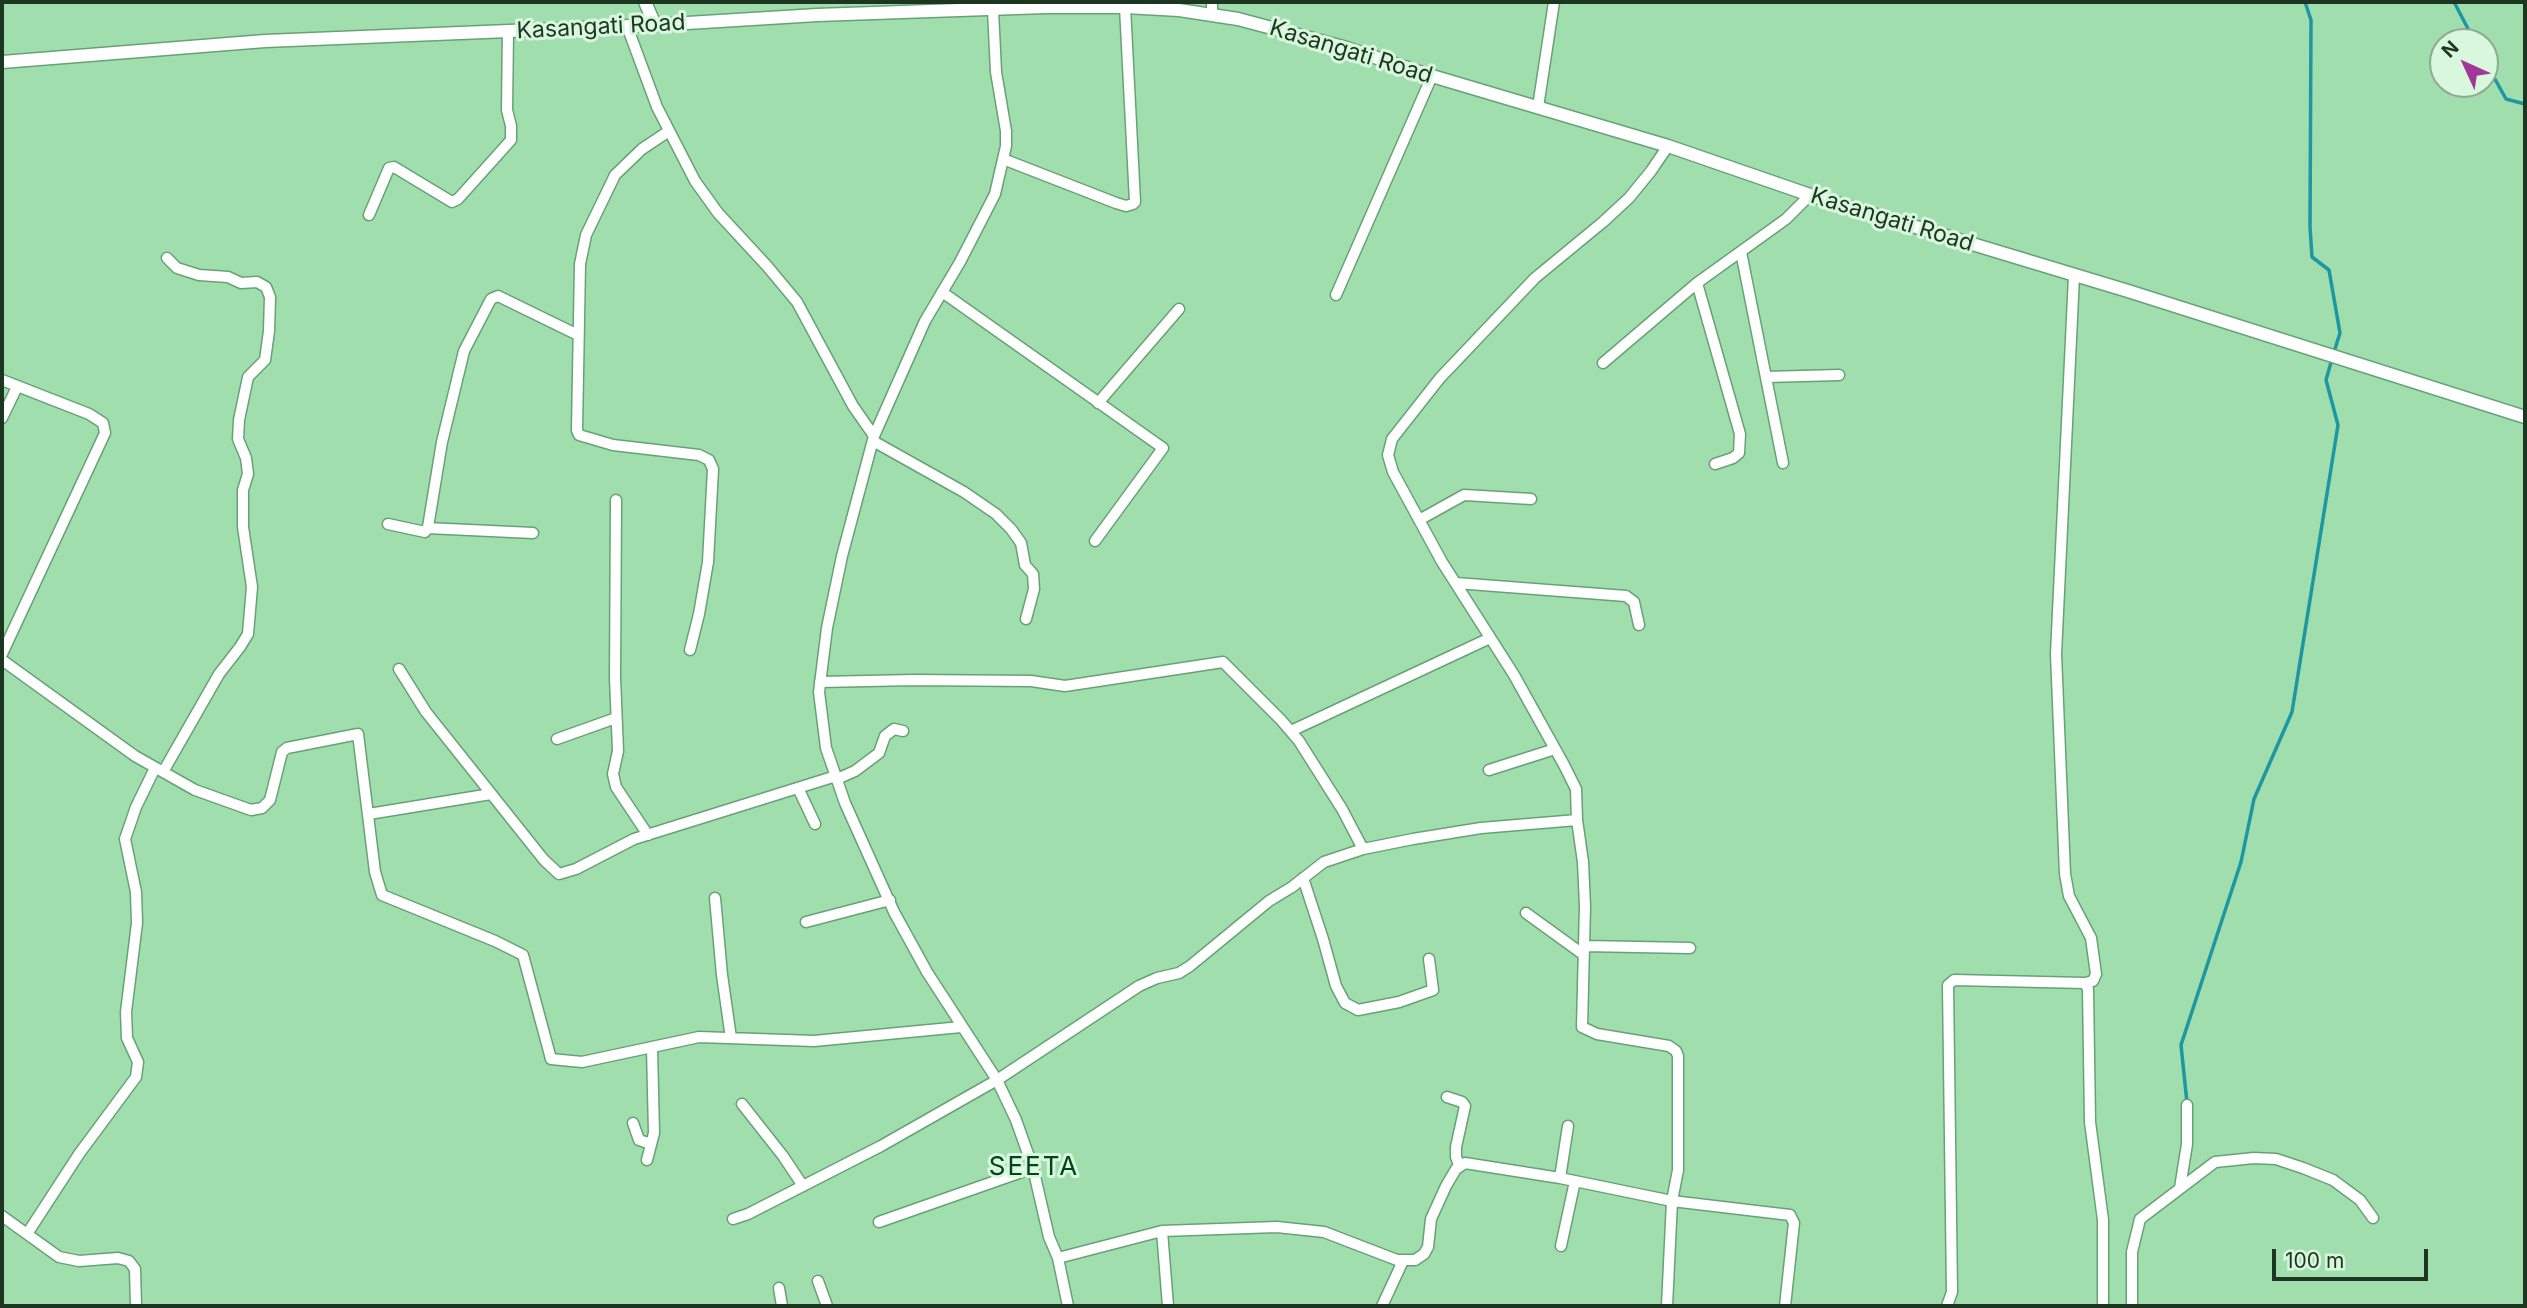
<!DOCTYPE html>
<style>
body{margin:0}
#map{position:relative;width:2527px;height:1308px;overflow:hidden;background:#a0dfad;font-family:Inter,sans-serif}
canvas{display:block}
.frame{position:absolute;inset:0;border:4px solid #1c3622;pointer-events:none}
.north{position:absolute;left:2429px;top:28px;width:70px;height:70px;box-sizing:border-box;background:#d8f7dd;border:2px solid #8daa92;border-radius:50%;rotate:315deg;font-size:19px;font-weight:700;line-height:28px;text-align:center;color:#1c3622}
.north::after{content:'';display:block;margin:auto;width:24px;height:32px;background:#a03799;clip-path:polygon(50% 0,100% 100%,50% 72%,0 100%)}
.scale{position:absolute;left:2272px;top:1249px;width:156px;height:32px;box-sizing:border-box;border:4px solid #1c3622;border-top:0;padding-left:9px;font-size:21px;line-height:24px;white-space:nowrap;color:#1c3622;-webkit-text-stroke:5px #d8f7dd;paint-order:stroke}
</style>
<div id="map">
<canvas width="2527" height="1308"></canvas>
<div class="frame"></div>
<div class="north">N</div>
<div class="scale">100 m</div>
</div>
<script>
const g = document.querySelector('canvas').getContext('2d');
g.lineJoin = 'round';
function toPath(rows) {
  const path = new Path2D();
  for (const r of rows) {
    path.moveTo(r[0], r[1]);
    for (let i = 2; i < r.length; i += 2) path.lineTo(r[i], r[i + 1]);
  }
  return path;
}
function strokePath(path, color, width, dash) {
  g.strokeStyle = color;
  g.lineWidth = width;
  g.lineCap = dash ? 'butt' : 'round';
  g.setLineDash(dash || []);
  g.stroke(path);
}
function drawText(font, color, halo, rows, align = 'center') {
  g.font = font + ' Inter,sans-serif';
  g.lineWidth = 6;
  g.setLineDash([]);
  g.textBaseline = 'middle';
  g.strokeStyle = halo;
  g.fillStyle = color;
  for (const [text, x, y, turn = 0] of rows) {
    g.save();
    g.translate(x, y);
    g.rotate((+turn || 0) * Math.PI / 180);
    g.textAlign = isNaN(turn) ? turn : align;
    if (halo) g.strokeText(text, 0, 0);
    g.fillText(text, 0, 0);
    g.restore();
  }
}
strokePath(toPath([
 [2305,2,2311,20,2310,227,2312,257,2329,270,2340,333,2334,352],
 [2454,2,2475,42],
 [2485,61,2506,99,2525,104],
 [2187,1103,2181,1045,2241,862,2254,799,2292,712,2338,425,2326,380,2332,359]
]), '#1e97a1', 3.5);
const minor = toPath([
 [993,10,996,72,1006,131,1006,146,995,194,960,262,925,321,874,436,842,556,827,628,819,692,826,748,845,803,894,912,927,972,997,1080,1016,1120,1033,1168,1049,1237,1058,1258,1068,1306],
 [1212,15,1212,2],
 [627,26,657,107,695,181,718,213,767,266,797,302,853,406,874,436],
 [1538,107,1554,2],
 [669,131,642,149,615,175,586,235,580,264,577,430,579,435,613,445,699,455,709,460,713,469,708,562,699,614,690,650],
 [1003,159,1116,203,1126,206,1133,204,1135,202,1125,7],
 [369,215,389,168,394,167,452,202,458,199,511,140,511,126,507,110,508,31],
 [1741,252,1783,463],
 [1697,283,1740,434,1739,453,1733,458,1715,464],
 [942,292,1163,448,1095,541],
 [1336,295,1432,76],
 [1603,363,1697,283,1786,219,1810,195],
 [1766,377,1839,375],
 [2,380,89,414,103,423,105,433,2,654],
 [1098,403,1179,309],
 [2,418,17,387],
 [873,441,964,492,996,514,1011,529,1021,543,1025,565,1033,574,1034,589,1026,619],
 [616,500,615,678,618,751,613,774,616,787,648,835],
 [1419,520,1464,495,1531,499],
 [388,524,425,532,428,527,442,442,464,351,491,299,498,296,578,335],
 [427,528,533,533],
 [1456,583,1626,596,1634,602,1639,625],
 [2,660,135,756,195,790,251,810,262,808,270,800,282,752,287,748,358,734,375,872,382,895,495,941,523,955,551,1059,582,1062,699,1037,814,1041,961,1027],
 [399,669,426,712,544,860,559,874,576,869,634,839,836,776],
 [820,682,914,680,1031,681,1065,686,1223,662,1281,720,1299,741,1342,809,1363,849],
 [1291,731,1490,638],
 [557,739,616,718],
 [1489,770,1555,749],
 [163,772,219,674,240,647,248,634,252,587,243,527,243,490,248,474,246,458,238,439,239,420,248,377,265,360,269,331,270,297,266,287,257,282,241,283,228,277,199,275,177,268,167,258],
 [837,779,855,771,879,753,885,736,894,729,903,731],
 [798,788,815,824],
 [369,814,491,794],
 [1577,820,1583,862,1585,906,1582,1027,1597,1034,1669,1046,1676,1051,1678,1056,1678,1170,1672,1201,1667,1306],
 [1303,878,1323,939,1336,986,1345,1003,1358,1010,1399,1002,1433,990,1429,959],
 [715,898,722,975,731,1038],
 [1526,913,1584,955],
 [806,922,890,900],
 [1584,946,1690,948],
 [2085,983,2088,989,2090,1122,2103,1220,2103,1306],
 [1447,1097,1462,1102,1465,1106,1456,1147,1456,1157,1459,1165],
 [742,1104,783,1156,803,1186],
 [633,1123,639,1140,651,1144],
 [647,1160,654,1133,652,1048],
 [1560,1178,1568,1126],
 [2180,1188,2187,1144,2187,1105],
 [2,1216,59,1257,79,1261,118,1258,129,1261,135,1269,136,1306],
 [733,1219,748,1214,881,1146,997,1080,1139,986,1157,978,1179,973,1190,966,1269,901,1292,887,1324,862,1363,849,1413,839,1481,828,1577,820,1576,789,1564,765,1514,675,1442,562,1393,472,1388,455,1392,439,1440,378,1535,278,1603,222,1629,198,1651,171,1668,146],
 [879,1222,1033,1168],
 [1162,1231,1168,1306],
 [27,1234,79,1154,136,1077,138,1062,127,1038,126,1012,137,923,136,892,125,839,136,807,155,768],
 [1561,1246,1575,1181],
 [1058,1258,1162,1231,1277,1227,1324,1232,1397,1260,1415,1260,1424,1254,1428,1247,1431,1219,1446,1186,1456,1169,1465,1163,1560,1178,1672,1201,1790,1215,1794,1223,1785,1306],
 [818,1281,827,1306],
 [779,1288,782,1306],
 [1382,1306,1403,1261],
 [1947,1306,1952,1292,1948,985,1954,980,2085,983,2093,981,2096,974,2091,938,2069,896,2065,874,2056,654,2074,276],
 [2132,1306,2132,1252,2140,1219,2215,1162,2254,1158,2276,1159,2303,1168,2333,1180,2360,1200,2373,1218]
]);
const tertiary = toPath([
 [645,2,655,25],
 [2,62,265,41,655,25,817,15,1045,7,1125,7,1179,10,1238,19,1347,48,1432,76,1668,146,1810,195,2128,291,2525,417]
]);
strokePath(minor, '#66a374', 13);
strokePath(tertiary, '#66a374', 15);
strokePath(minor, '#fff', 10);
strokePath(tertiary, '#fff', 12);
drawText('23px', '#1c3622', '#d8f7dd', [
 ["Kasangati Road",601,27,-3],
 ["Kasangati Road",1351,52,17],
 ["Kasangati Road",1892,220,17]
]);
g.letterSpacing = '2px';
drawText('26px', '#00451c', '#d8f7dd', [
 ["SEETA",1034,1167]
]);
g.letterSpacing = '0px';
</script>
